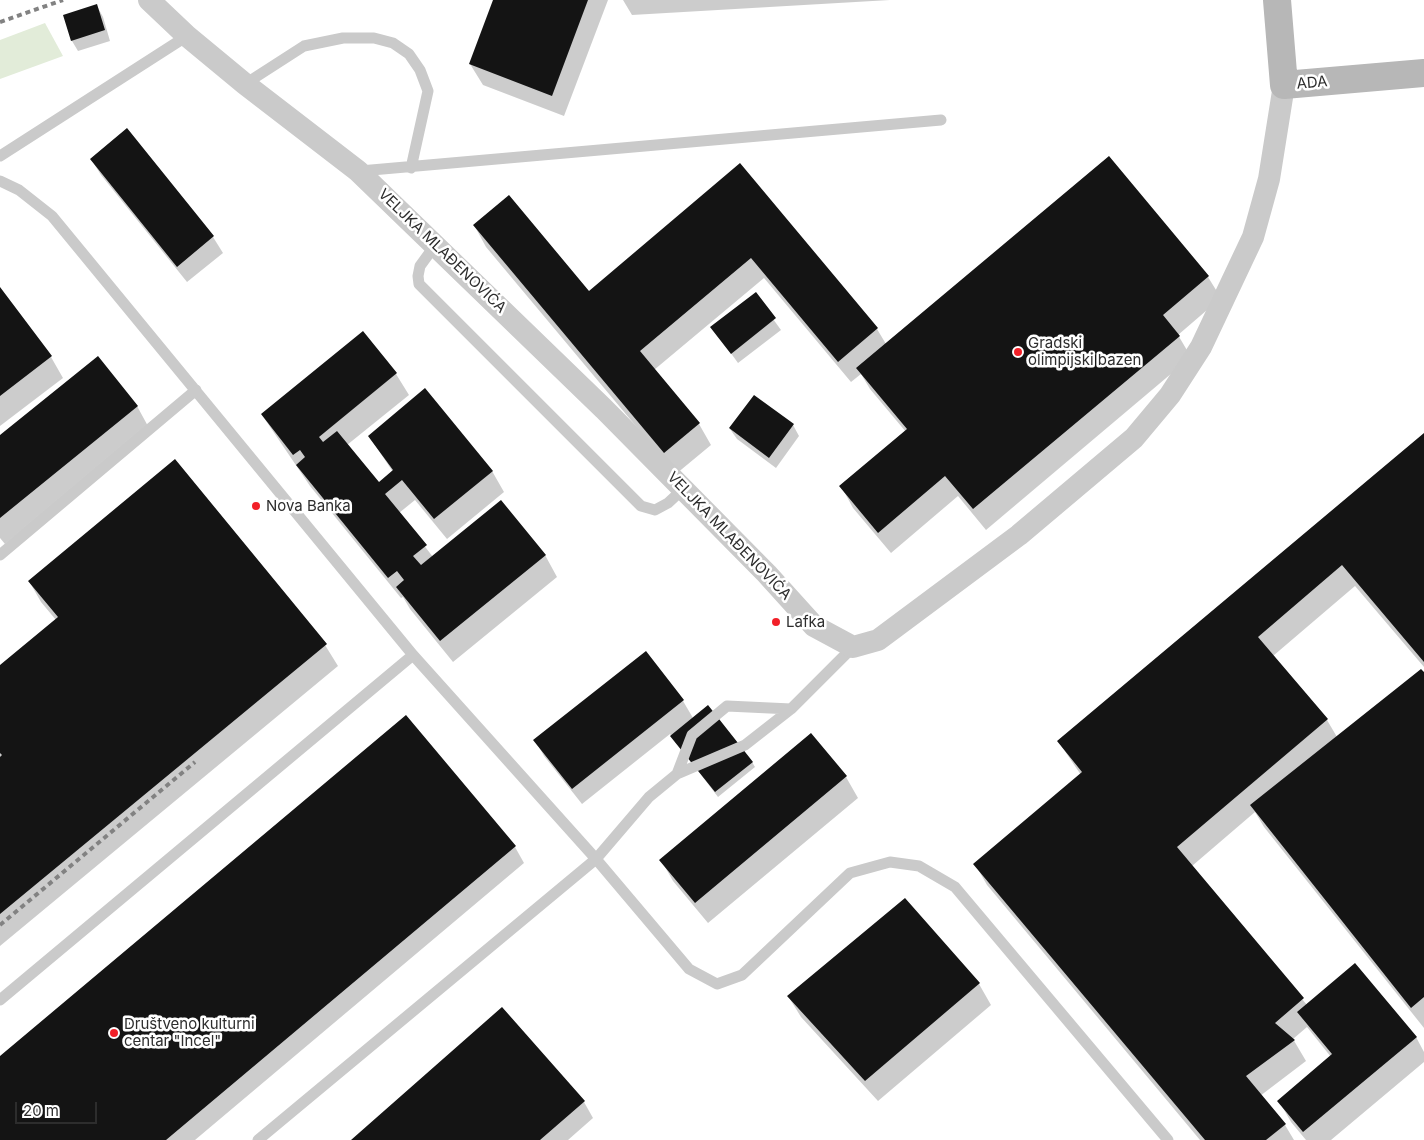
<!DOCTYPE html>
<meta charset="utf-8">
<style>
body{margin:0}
#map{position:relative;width:1424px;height:1140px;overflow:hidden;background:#fff;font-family:Inter,sans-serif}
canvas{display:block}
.scale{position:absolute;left:15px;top:1102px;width:82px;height:22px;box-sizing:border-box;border:2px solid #2d2d2d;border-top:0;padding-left:6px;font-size:15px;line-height:18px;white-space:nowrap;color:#2d2d2d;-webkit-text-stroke:4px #fff;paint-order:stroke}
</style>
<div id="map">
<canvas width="1424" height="1140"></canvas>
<div class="scale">20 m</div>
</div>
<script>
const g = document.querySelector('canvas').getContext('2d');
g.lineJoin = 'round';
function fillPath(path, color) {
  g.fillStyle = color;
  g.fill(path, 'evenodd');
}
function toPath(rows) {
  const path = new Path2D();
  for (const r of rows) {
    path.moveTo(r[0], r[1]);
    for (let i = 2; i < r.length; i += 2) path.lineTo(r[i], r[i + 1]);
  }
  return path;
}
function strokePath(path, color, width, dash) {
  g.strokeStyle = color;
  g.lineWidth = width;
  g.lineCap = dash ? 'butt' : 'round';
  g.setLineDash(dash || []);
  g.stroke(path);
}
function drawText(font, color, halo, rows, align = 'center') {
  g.font = font + ' Inter,sans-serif';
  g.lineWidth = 5;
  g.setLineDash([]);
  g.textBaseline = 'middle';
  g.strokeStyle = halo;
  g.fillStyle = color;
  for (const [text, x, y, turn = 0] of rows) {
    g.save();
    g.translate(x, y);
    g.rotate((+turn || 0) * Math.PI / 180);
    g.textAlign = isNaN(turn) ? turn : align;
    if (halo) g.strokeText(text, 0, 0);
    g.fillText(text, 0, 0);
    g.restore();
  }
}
fillPath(toPath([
 [45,23,63,56,0,79,0,40]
]), '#e2ecd9');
fillPath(toPath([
 [495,0,608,0,564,116,483,85,470,64],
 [623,0,890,0,632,15],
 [97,6,103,17,110,41,78,51,72,41,65,16],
 [127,130,213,237,223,253,187,282,101,175,91,159],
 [1108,158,1208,277,1221,298,1178,335,1191,357,986,530,958,496,891,553,853,508,841,486,906,432,870,389,861,374,851,382,764,278,654,370,699,424,711,445,676,474,486,247,474,225,589,292,740,165,877,329,886,344],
 [0,289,51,357,63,378,0,426],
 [755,294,781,330,738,363,712,327],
 [363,333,396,374,409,395,347,445,378,484,393,472,369,436,492,471,504,492,447,539,415,500,399,513,433,557,545,555,557,577,453,662,410,609,403,597,401,598,310,486,262,415],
 [754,396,793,425,799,436,776,468,737,439,730,429],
 [137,406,149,428,5,544,0,538,0,437],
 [1424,435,1424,667,1355,586,1273,656,1327,720,1337,737,1424,674,1424,1028,1264,827,1255,812,1192,866,1307,1005,1416,1037,1424,1052,1424,1062,1331,1140,1306,1140,1291,1122,1279,1101,1331,1057,1307,1027,1293,1039,1306,1061,1260,1096,1285,1125,1294,1140,1200,1140,987,885,975,864,1081,775,1058,741],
 [29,581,325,645,338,666,0,946,0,667,56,620,41,602],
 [683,701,693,718,752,762,755,767,718,797,670,734,582,804,544,756,535,740],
 [406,717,515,847,524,863,195,1140,0,1140,0,1058],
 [846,777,858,798,708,923,673,881,661,860],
 [905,900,979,984,991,1005,878,1101,801,1017,788,996],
 [584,1102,593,1118,568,1140,353,1140]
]), '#0003');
fillPath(toPath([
 [493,0,588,0,552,96,469,64],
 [97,4,105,30,71,41,63,15],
 [127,128,214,236,177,267,90,159],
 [1109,156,1209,276,1163,315,1180,336,973,509,945,476,878,533,839,486,907,429,856,368],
 [740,163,878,328,838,362,751,258,640,351,700,423,664,453,473,225,509,195,589,291],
 [0,287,52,356,0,396],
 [756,292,776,318,731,354,710,327],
 [363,331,397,373,319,437,323,442,337,431,379,482,393,470,368,436,425,388,493,471,434,519,402,480,385,494,427,545,413,556,421,565,501,500,546,555,440,641,396,587,404,580,397,571,388,578,296,465,305,457,300,450,293,455,261,414],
 [98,356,138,406,0,518,0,435],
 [754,395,794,424,769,458,729,428],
 [1424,433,1424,662,1342,565,1258,637,1328,719,1177,847,1304,998,1275,1023,1295,1040,1246,1076,1286,1124,1266,1140,1205,1140,973,864,1082,772,1057,741],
 [175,459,327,644,0,914,0,757,2,755,0,753,0,665,58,617,28,581],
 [646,651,684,700,572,789,533,740],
 [1421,669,1424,672,1424,997,1411,1008,1250,805],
 [708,705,753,762,715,792,670,736],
 [406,715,516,846,166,1140,0,1140,0,1056],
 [811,733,847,776,695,903,659,860],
 [905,898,980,983,865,1081,787,996],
 [1355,963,1417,1037,1303,1132,1277,1101,1332,1054,1297,1012],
 [502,1007,585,1101,540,1140,351,1140]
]), '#141414');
strokePath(toPath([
 [245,84,304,46,343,38,374,38,393,43,409,54,420,70,428,91,411,168],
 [0,156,187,36],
 [360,171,941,120],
 [0,181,19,190,52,216,413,655],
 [436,244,420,266,418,276,419,284,641,506,655,510,668,503,683,489],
 [0,555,196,390],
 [677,774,692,735,727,706,791,709],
 [0,1000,413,655,596,859,689,969,717,984,742,975,850,873,890,862,919,866,955,887,1168,1140],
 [258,1140,596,859,649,797,677,774,745,745,791,709,853,647]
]), '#cacaca', 11);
strokePath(toPath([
 [149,0,187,36,245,84,358,171,604,409,767,574,814,626,853,647,878,640,1019,535,1134,438,1170,395,1201,347,1253,237,1269,179,1284,85]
]), '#cacaca', 22);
strokePath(toPath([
 [1277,0,1284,85,1424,73]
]), '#b7b7b7', 28);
strokePath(toPath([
 [0,22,63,0],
 [0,925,195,762]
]), '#828282', 4, [5, 4]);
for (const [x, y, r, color] of [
 [1018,352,5,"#f22028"],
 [256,506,5,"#f22028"],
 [776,622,5,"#f22028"],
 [114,1033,5,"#f22028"]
]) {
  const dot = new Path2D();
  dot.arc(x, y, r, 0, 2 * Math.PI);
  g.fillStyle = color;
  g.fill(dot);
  strokePath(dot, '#fff', 2);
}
drawText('15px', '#2d2d2d', '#fff', [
 ["ADA",1312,83,-5],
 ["VELJKA MLAĐENOVIĆA",442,251,44],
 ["VELJKA MLAĐENOVIĆA",729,536,46]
]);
drawText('15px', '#2d2d2d', '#fff', [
 ["Gradski",1028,343],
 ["olimpijski bazen",1028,360],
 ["Nova Banka",266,506],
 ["Lafka",786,622],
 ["Društveno kulturni",124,1024],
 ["centar \"Incel\"",124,1041]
], 'left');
</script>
